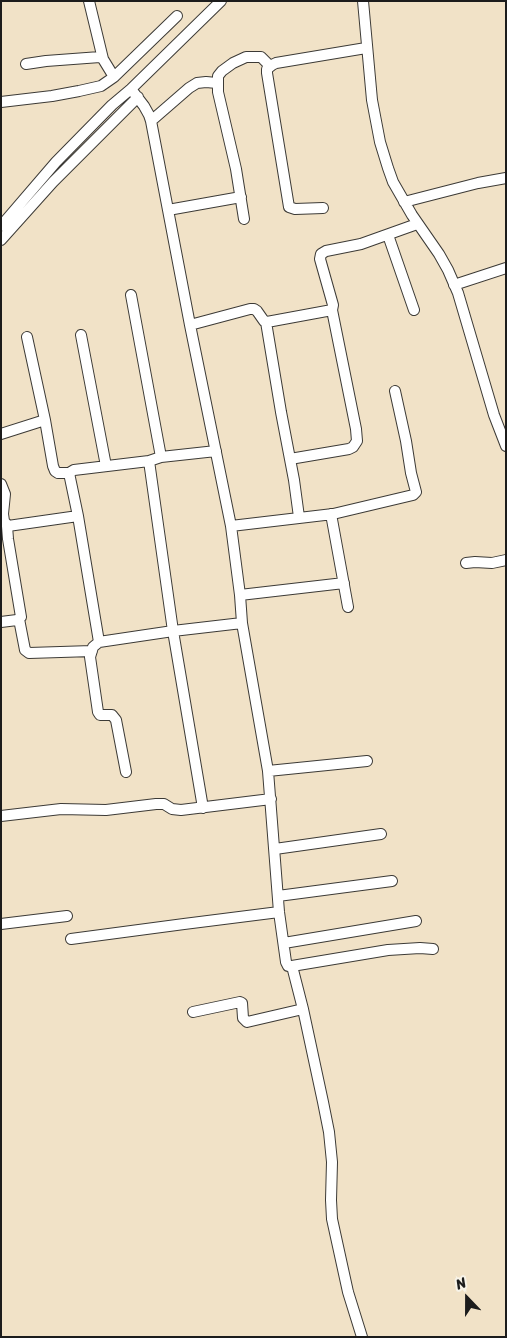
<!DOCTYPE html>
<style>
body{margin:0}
#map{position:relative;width:507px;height:1338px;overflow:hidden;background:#f1e2c7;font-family:Sriracha,sans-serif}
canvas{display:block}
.frame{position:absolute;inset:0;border:2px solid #1c1c1c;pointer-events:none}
.north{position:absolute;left:442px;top:1273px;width:50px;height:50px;-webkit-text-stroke:4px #f7f3e8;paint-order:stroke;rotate:338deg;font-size:14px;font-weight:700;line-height:20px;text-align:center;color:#1c1c1c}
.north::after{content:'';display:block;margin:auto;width:18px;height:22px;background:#1c1c1c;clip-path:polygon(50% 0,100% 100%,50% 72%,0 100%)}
</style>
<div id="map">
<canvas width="507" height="1338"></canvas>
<div class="frame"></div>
<div class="north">N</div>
</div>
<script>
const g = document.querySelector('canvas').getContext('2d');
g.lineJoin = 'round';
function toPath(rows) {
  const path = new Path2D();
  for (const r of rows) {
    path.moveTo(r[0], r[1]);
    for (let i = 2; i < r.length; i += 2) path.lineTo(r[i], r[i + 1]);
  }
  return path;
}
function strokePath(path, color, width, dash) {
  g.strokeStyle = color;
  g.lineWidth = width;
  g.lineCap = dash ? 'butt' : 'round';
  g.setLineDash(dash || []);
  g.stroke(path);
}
const minor = toPath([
 [89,1,103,59],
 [363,1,372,100,380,142,388,168,393,182,412,215,439,254,448,270,458,293,494,415,506,446],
 [26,64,46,61,100,57,103,59,114,77],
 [131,89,144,106,149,115,151,121,190,325,231,526,240,595,242,623,268,771,279,912,286,962,288,966,292,966,303,1009,323,1102,329,1132,332,1162,331,1200,332,1219,348,1292,362,1337],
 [1,102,52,96,79,91,101,86,114,77,177,16],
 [151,121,189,88,197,83,206,82,217,83],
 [404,202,478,183,506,178],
 [323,208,295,209,289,207,267,73,267,69,272,65,276,63,366,48],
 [168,210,241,197],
 [244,219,236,169,218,92,218,76,222,71,233,63,246,57,261,57,270,66],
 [1,226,56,162,112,105,131,89,221,1],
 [388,235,414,310],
 [1,240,53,182,138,97],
 [454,285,506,268],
 [131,295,161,457,149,461,74,470,69,473,78,516,99,642,173,631,242,623],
 [266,322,281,412,294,480,299,517],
 [190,325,250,309,254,309,257,311,264,321,267,322,332,310,333,305,320,259,321,254,326,251,361,244,417,224],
 [81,335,106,466],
 [27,337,45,420,53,466,55,471,58,473,69,473],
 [1,434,45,420],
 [161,457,216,451],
 [290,459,349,449,353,447,357,441,356,429,332,310],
 [149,461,173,631,203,808],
 [1,484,5,494,3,514,4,521,8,526,78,516],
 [331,514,348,607],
 [231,526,333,514,413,495,416,492,411,473,406,441,395,391],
 [466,563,475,562,492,563,506,560],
 [240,595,344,583],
 [19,619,25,650,29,653,92,651],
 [1,622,17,620,21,617,8,539,7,526],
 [99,642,93,647,90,657,98,712,100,715,112,715,116,720,126,772],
 [268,771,367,761],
 [1,816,61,809,106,810,156,804,164,804,172,809,181,810,271,799],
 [275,849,381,834],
 [278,896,392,881],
 [1,924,67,916],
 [71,939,184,924,279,912],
 [284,943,416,921],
 [292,966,388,950,420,948,433,949],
 [193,1012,240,1002,242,1003,243,1018,247,1022,303,1009]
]);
strokePath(minor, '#3c3a36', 12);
strokePath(minor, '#fff', 10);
</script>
